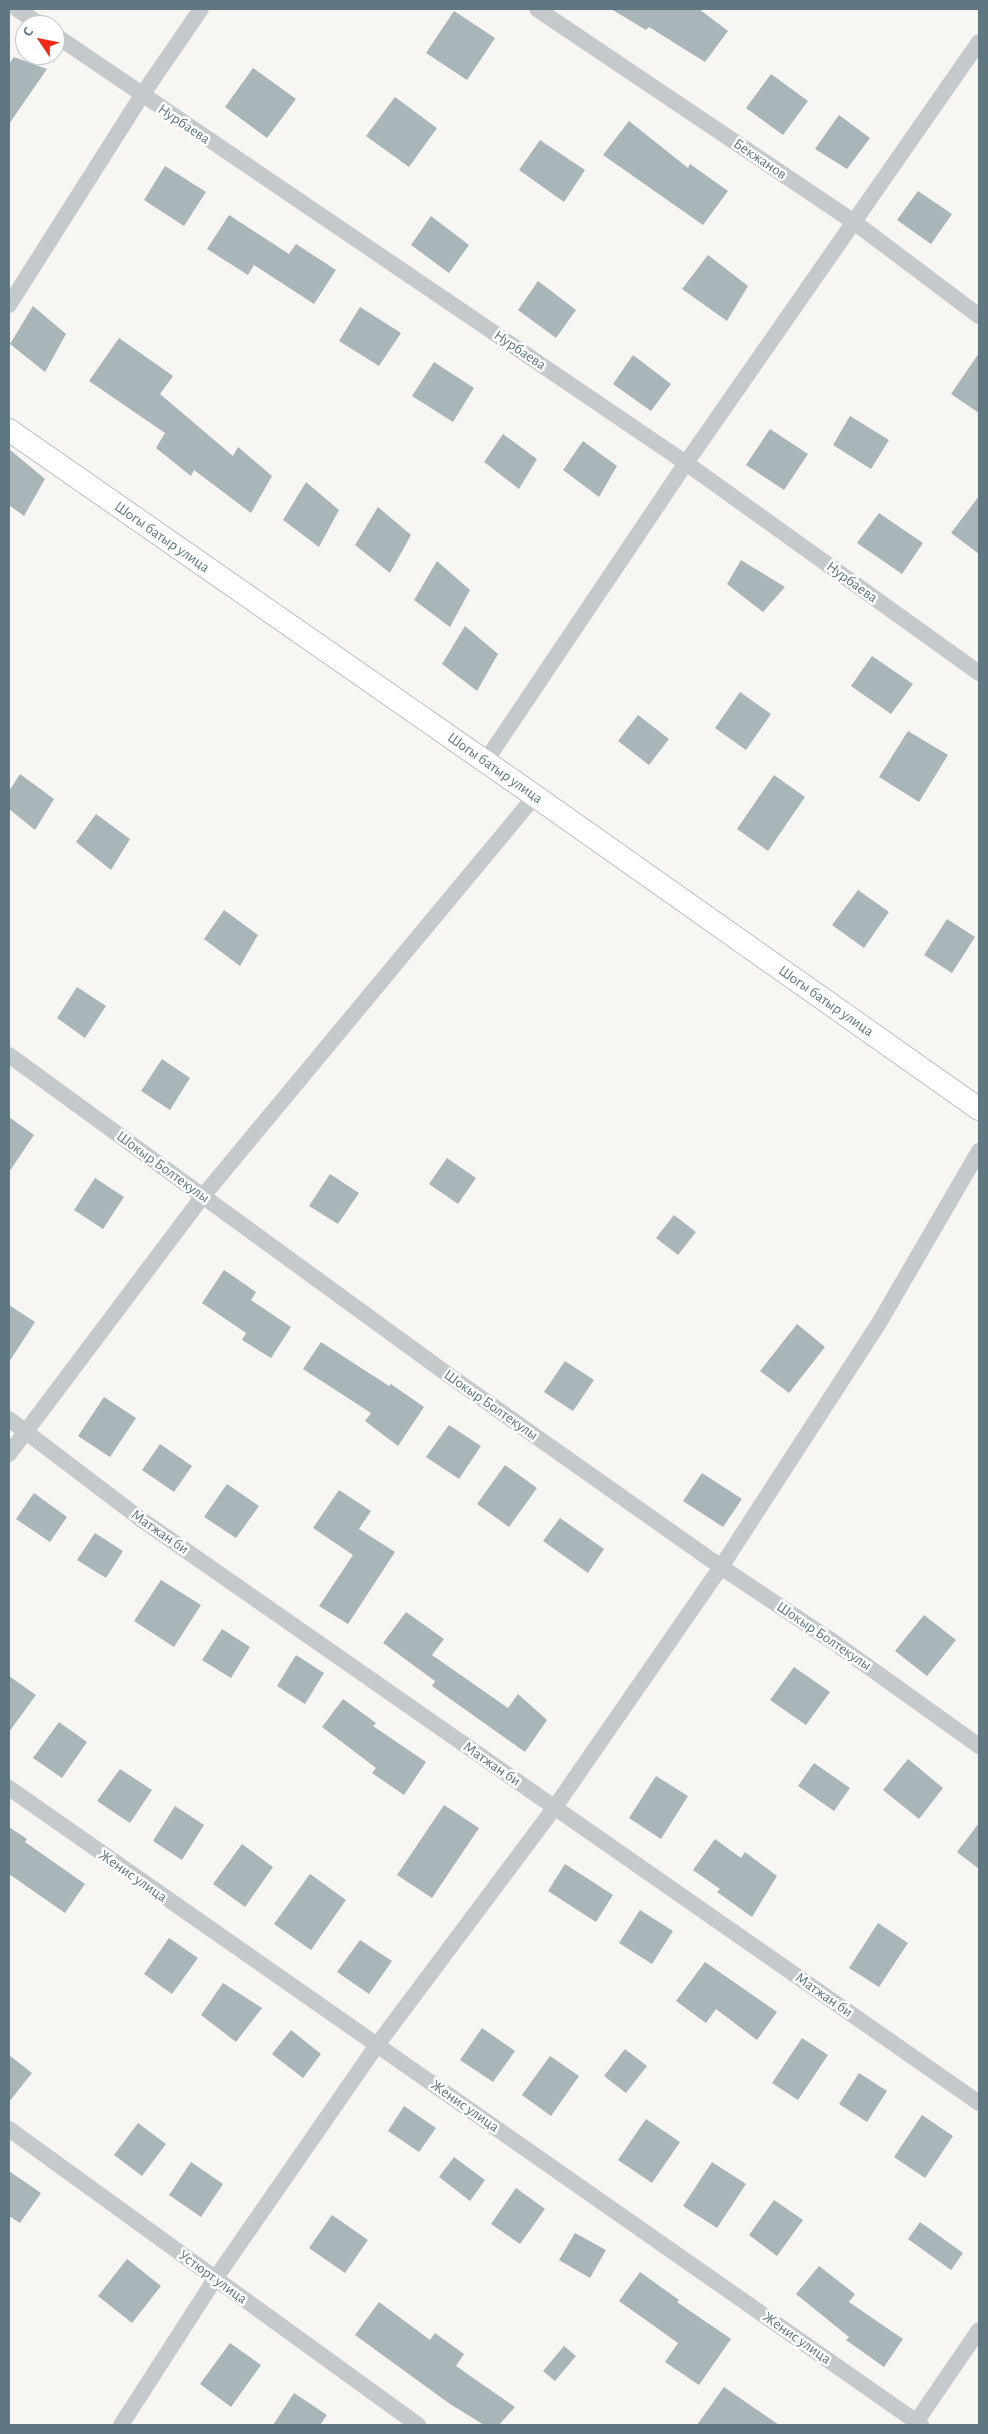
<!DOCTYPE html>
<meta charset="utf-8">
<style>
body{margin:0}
#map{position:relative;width:988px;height:2434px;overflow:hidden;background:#f7f6f3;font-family:"Alegreya Sans",sans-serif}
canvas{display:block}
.frame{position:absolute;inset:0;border:10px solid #5e7781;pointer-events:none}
.north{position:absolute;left:15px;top:15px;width:50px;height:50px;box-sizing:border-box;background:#fff;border:1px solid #bfc9cd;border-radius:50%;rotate:304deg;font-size:14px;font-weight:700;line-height:20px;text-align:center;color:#5e7781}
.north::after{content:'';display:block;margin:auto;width:18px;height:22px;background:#f62914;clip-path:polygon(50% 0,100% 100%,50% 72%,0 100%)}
</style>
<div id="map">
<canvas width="988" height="2434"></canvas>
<div class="frame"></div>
<div class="north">С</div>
</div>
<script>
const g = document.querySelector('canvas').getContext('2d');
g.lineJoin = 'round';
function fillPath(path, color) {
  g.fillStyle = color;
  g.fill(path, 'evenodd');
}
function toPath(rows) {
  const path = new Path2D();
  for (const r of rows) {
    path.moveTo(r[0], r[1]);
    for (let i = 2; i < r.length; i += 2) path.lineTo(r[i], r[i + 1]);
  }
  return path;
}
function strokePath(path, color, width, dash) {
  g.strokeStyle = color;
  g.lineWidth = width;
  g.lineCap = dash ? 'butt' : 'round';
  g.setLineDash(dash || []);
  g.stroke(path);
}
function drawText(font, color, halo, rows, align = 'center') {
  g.font = font + ' "Alegreya Sans",sans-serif';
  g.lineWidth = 5;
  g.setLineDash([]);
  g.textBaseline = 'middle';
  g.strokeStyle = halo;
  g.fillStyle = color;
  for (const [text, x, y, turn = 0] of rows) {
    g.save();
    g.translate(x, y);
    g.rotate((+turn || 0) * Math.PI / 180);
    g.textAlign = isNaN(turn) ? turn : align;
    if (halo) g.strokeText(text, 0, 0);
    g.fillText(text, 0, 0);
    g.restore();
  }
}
fillPath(toPath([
 [611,9,699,9,728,31,705,62,649,27,646,30],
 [454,11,495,38,467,80,426,53],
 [14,57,47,69,9,124,9,64],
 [253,68,296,99,267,138,225,107],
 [771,74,808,101,783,135,746,108],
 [395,97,437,128,409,167,366,136],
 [839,115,870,138,847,169,815,149],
 [629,121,688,168,690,164,728,191,703,225,603,155],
 [540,140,585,170,564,202,519,170],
 [165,166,206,192,184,226,144,200],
 [918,191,952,214,931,244,897,220],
 [229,215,289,254,296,244,336,270,314,304,254,265,248,275,207,249],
 [431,216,469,245,449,273,411,245],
 [708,255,748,286,727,321,682,289],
 [538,281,576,310,556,338,518,310],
 [33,306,66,334,45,372,10,344],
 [360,307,401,333,379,366,339,341],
 [119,338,173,376,160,394,233,456,238,447,272,476,251,513,194,470,191,476,156,448,165,433,89,381],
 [979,353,979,413,951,394],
 [633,355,671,384,651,411,613,384],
 [434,362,474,388,453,422,412,396],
 [850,416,889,440,871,469,833,445],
 [770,429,808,454,784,490,746,465],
 [503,434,537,459,519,489,484,462],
 [583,441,617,466,599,497,563,470],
 [9,449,45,479,24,516,9,505],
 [306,482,339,510,319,547,283,520],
 [979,496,979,554,951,533],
 [378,507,411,535,390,573,355,545],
 [879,513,923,543,902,574,857,543],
 [741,560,785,587,763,612,727,584],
 [437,561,470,590,450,627,414,600],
 [465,626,498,654,477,691,442,664],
 [872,656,913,684,891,714,851,686],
 [740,692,771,714,746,750,715,728],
 [638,715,669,739,649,765,618,741],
 [908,731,948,755,919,802,879,777],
 [20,774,54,799,35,830,9,809,9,791],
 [774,775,805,797,768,851,737,829],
 [96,814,130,839,111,870,76,842],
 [858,890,889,912,864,948,832,925],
 [224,910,258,935,240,966,204,939],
 [947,919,975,937,952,973,924,955],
 [77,987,106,1006,85,1038,57,1018],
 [162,1059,190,1078,170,1110,141,1091],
 [9,1117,34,1135,9,1172],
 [447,1158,476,1178,458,1204,429,1184],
 [330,1174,359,1193,338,1224,309,1206],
 [95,1178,124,1197,103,1229,74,1210],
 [674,1215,696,1232,678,1255,656,1238],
 [224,1270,256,1292,251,1300,291,1327,271,1358,242,1340,246,1333,202,1303],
 [9,1305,35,1322,9,1362],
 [797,1324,825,1347,789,1393,760,1371],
 [321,1342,389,1386,391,1384,424,1407,398,1446,365,1421,371,1413,303,1369],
 [565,1361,594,1380,573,1411,544,1392],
 [104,1397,136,1418,110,1457,78,1436],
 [449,1425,481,1446,459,1479,426,1457],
 [160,1444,192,1466,174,1492,142,1470],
 [505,1465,537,1488,509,1527,477,1504],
 [702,1473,742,1499,723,1527,683,1501],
 [227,1484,259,1506,236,1538,204,1517],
 [339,1490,371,1511,359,1529,395,1552,348,1624,319,1606,353,1555,313,1528],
 [34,1493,67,1517,50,1542,16,1519],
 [560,1518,604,1549,588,1573,543,1541],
 [95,1533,123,1551,106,1578,77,1560],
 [161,1580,201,1605,174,1647,134,1621],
 [406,1612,444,1639,432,1655,508,1708,518,1694,547,1720,525,1752,432,1686,435,1681,383,1643],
 [924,1615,956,1640,927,1676,895,1651],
 [222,1629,250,1647,231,1678,202,1660],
 [296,1655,324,1673,305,1704,277,1686],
 [794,1667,830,1692,806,1725,770,1700],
 [9,1676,36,1695,9,1732],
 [343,1699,376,1723,373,1726,426,1762,404,1795,372,1773,376,1768,322,1727],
 [59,1722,87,1742,62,1778,33,1758],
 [908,1759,943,1788,919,1819,883,1790],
 [814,1763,850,1788,834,1811,798,1786],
 [120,1769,152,1790,130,1823,97,1801],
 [656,1776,688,1796,661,1839,629,1818],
 [444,1805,479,1828,432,1898,397,1875],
 [175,1806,204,1825,182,1860,153,1841],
 [979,1823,979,1869,957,1852],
 [9,1827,27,1839,25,1842,85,1884,65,1913,9,1874],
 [715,1839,741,1858,745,1852,777,1876,752,1917,717,1892,720,1889,693,1870],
 [242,1844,273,1867,245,1907,213,1884],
 [565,1864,613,1895,596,1922,548,1891],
 [310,1874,346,1900,311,1950,274,1924],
 [640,1910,673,1931,652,1964,619,1943],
 [878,1923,908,1943,879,1987,849,1968],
 [169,1938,198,1958,172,1994,144,1974],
 [360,1940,392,1961,369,1994,337,1972],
 [705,1962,777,2012,757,2040,716,2009,706,2023,676,2001],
 [223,1983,262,2008,236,2042,201,2015],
 [482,2028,515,2051,493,2082,460,2060],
 [291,2030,321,2054,303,2078,272,2054],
 [802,2038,828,2055,798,2100,772,2083],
 [625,2049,647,2066,626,2093,604,2076],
 [9,2055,32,2073,9,2102],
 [550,2056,579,2076,551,2116,522,2095],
 [859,2073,887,2091,867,2122,839,2104],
 [404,2106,436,2128,419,2152,388,2131],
 [922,2115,953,2136,925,2178,894,2157],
 [646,2119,680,2142,652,2183,618,2160],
 [138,2123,166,2144,142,2176,114,2155],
 [454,2157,485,2180,470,2201,439,2177],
 [191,2162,223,2184,201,2217,169,2195],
 [712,2162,746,2184,717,2228,683,2206],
 [9,2171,41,2193,20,2223,9,2216],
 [516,2188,545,2209,520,2244,491,2224],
 [774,2200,803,2220,777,2256,749,2235],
 [332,2215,368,2240,345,2273,309,2248],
 [920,2222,963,2253,951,2270,908,2239],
 [575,2233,606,2250,590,2278,559,2260],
 [127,2259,161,2286,132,2323,98,2296],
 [819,2266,855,2294,849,2302,903,2339,884,2367,846,2340,849,2337,796,2294],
 [640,2272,679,2300,677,2302,731,2339,699,2385,665,2362,678,2343,619,2301],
 [379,2302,430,2340,435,2333,464,2354,456,2366,515,2407,499,2425,484,2425,450,2404,355,2335],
 [230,2343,261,2365,231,2407,200,2384],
 [564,2346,576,2356,555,2381,543,2371],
 [724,2387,779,2425,697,2425],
 [294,2393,327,2415,320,2425,273,2425]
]), '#a9b6b9');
const secondary = toPath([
 [9,430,535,796,979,1109]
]);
strokePath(secondary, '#b5bdc0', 24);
strokePath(toPath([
 [17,9,41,25],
 [537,9,854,222,979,316],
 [55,35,686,463,979,673],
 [9,305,142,95,201,9],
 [485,762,686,463,979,42],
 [9,1055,443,1371,721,1567,835,1643,979,1746],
 [9,1419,142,1520,979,2103],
 [9,1454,203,1196,535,796],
 [9,1788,921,2425],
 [9,2129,418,2425],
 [121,2425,215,2279,377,2045,555,1807,721,1567,879,1323,979,1151],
 [914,2425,979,2330]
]), '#c4c9cc', 16);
strokePath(secondary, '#fff', 22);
drawText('15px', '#5e7781', '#fff', [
 ["Нурбаева",184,124,34],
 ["Бекжанов",760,159,34],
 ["Нурбаева",520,350,34],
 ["Шогы батыр улица",162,537,35],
 ["Нурбаева",852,582,36],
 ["Шогы батыр улица",495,768,35],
 ["Шогы батыр улица",826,1001,35],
 ["Шокыр Болтекулы",163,1167,36],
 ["Шокыр Болтекулы",491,1405,35],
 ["Матжан би",160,1532,35],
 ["Шокыр Болтекулы",824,1636,34],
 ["Матжан би",492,1764,35],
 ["Женис улица",133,1876,35],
 ["Матжан би",824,1995,35],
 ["Женис улица",465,2106,35],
 ["Устюрт улица",213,2277,36],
 ["Женис улица",797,2338,35]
]);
</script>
